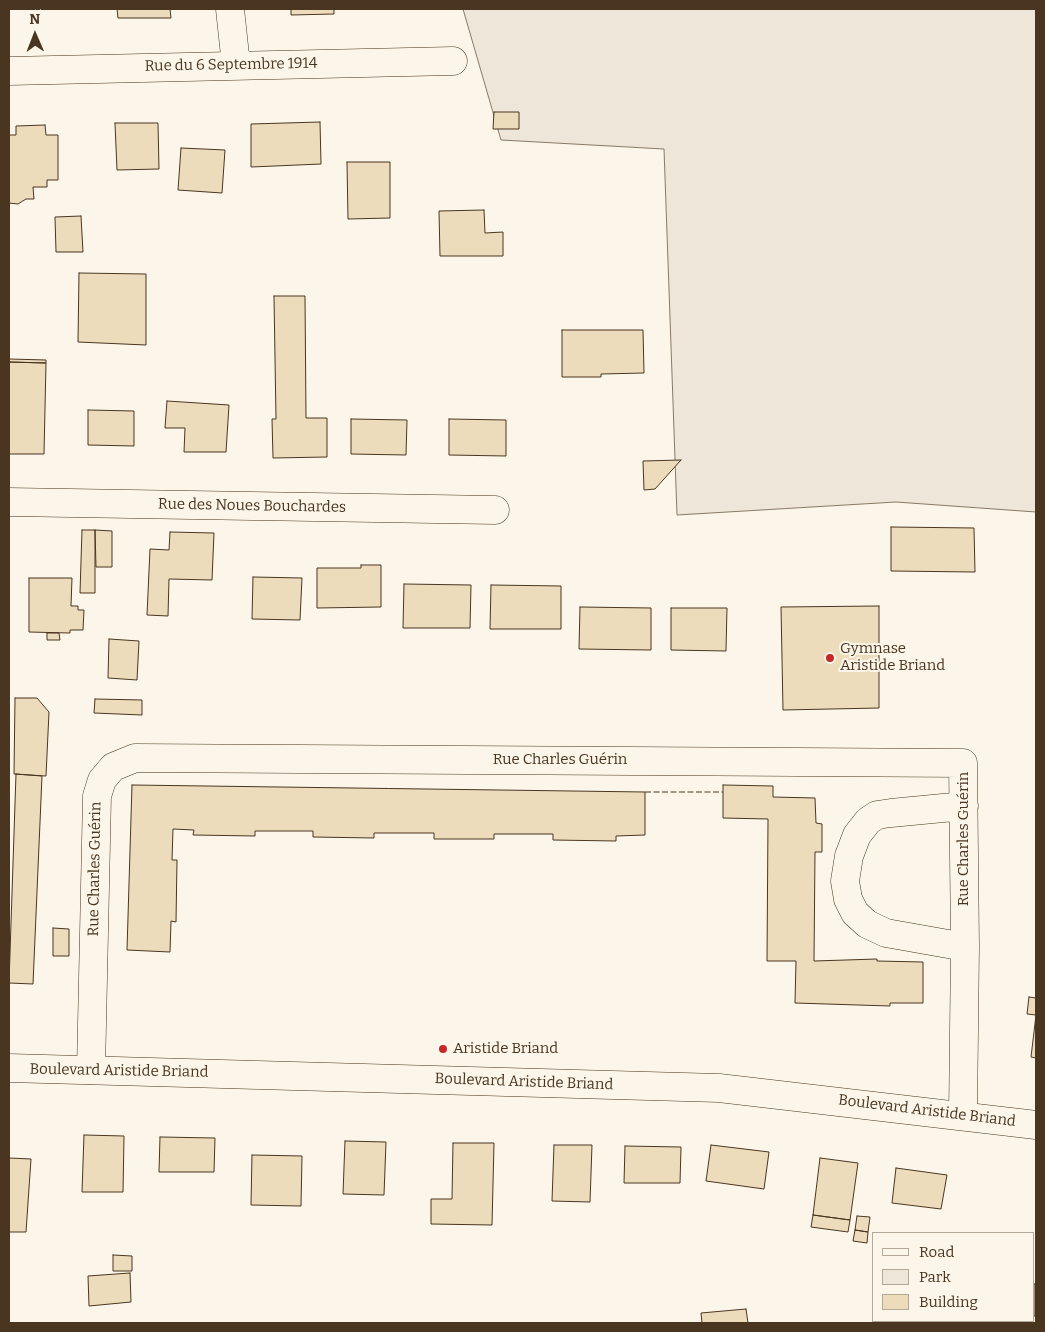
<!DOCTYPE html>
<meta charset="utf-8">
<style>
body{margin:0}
#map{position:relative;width:1045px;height:1332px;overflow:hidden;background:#fbf6e9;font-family:Bitter,serif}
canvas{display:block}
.frame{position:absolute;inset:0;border:10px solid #4a3520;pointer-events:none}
.legend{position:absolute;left:872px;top:1232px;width:162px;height:90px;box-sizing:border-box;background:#fbf6e9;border:1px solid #b4a999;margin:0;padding:6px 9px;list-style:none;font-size:15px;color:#4a3520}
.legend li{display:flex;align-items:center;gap:10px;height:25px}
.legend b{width:25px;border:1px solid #b4a999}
.north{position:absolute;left:10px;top:10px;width:50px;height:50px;-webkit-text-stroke:4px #fbf6e9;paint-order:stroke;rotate:359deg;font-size:14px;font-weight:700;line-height:20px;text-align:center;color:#4a3520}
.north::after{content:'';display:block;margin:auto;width:18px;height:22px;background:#4a3520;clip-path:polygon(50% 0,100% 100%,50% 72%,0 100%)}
</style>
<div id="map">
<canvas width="1045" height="1332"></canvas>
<div class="frame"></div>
<ul class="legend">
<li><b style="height:6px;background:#fbf6e9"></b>Road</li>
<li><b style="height:14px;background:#ede6d9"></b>Park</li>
<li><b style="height:14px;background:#ecdcbc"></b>Building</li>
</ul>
<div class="north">N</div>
</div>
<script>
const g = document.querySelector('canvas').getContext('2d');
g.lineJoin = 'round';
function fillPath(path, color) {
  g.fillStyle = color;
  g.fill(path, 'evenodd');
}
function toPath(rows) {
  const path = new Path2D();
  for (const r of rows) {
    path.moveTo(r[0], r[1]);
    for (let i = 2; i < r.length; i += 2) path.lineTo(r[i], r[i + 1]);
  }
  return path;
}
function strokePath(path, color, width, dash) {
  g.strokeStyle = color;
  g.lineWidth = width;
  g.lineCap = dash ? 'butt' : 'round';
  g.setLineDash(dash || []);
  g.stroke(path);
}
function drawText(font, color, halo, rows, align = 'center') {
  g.font = font + ' Bitter,serif';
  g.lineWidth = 4;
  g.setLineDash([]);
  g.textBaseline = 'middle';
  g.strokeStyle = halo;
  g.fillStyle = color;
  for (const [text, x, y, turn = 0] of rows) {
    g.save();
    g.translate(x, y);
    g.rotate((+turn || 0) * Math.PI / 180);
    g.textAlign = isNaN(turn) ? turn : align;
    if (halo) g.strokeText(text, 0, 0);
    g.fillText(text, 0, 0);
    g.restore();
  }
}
const green = toPath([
 [463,9,1036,9,1036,512,896,502,677,515,664,149,501,140,463,9]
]);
fillPath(green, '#ede6d9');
strokePath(green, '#887966', 1);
const building = toPath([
 [117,9,170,9,171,18,118,18,117,9],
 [291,9,334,9,334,14,291,15,291,9],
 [494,112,519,112,519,129,493,129,494,112],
 [320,122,321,164,251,167,251,124,320,122],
 [115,123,158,123,159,169,117,170,115,123],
 [45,125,46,135,58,135,58,180,47,180,47,187,33,187,34,199,26,199,18,204,9,203,9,135,16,135,16,126,45,125],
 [181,148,225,150,222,193,178,190,181,148],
 [347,162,390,162,390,218,348,219,347,162],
 [484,210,485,233,503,232,503,256,440,256,439,211,484,210],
 [81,216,83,252,56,252,55,217,81,216],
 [79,273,146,274,146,345,78,342,79,273],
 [274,296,305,296,306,418,327,418,327,457,273,458,272,419,276,419,274,296],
 [562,330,643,330,644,373,601,374,601,377,562,377,562,330],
 [9,359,46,360,46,363,9,362,9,359],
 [9,362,46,363,44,454,9,454,9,362],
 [167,401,229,405,226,452,184,452,185,428,165,428,167,401],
 [88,410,134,411,134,446,88,445,88,410],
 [351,419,407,420,406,455,351,454,351,419],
 [449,419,506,420,506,456,449,455,449,419],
 [681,460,655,489,644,490,643,461,681,460],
 [891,527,974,528,975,572,891,571,891,527],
 [82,530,95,530,95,593,80,593,82,530],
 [95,530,112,531,112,567,96,567,95,530],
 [170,532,214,533,212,580,169,579,168,616,147,615,150,549,169,550,170,532],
 [361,565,381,565,381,607,317,608,317,568,361,568,361,565],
 [253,577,302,578,300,620,252,619,253,577],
 [29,578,72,578,71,606,78,606,78,610,84,610,83,630,70,630,70,633,29,632,29,578],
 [404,584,471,585,470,628,403,628,404,584],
 [491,585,561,586,561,629,490,629,491,585],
 [879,606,879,708,783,710,781,607,879,606],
 [580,607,651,608,651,650,579,649,580,607],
 [671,608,727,608,726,651,671,650,671,608],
 [47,633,59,633,60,640,47,640,47,633],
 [109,639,139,641,137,680,108,678,109,639],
 [15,698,37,698,49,712,46,776,14,774,15,698],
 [95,699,142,700,142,715,94,713,95,699],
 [16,774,42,776,33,984,9,983,16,774],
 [132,785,645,792,645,835,616,836,616,841,553,840,553,834,494,834,494,839,434,839,434,833,374,833,374,838,313,837,313,831,255,831,255,836,193,835,194,830,173,829,172,860,177,860,176,922,171,921,170,952,127,950,132,785],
 [723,785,773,786,773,797,815,798,816,823,822,824,822,852,815,852,814,961,877,959,877,961,923,962,923,1003,890,1003,890,1006,795,1003,796,961,767,961,768,819,723,818,723,785],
 [53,928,69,929,69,956,53,956,53,928],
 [1029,997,1036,998,1036,1058,1031,1057,1036,1015,1027,1014,1029,997],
 [84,1135,124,1136,123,1192,82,1192,84,1135],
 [160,1137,215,1138,214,1172,159,1172,160,1137],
 [345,1141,386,1142,384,1195,343,1194,345,1141],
 [453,1143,494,1143,492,1225,431,1224,431,1199,452,1199,453,1143],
 [554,1145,592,1145,590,1202,552,1201,554,1145],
 [711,1145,769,1152,764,1189,706,1181,711,1145],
 [625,1146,681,1147,680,1183,624,1183,625,1146],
 [252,1155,302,1156,301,1206,251,1205,252,1155],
 [9,1158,31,1159,26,1232,9,1232,9,1158],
 [820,1158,858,1163,850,1220,813,1215,820,1158],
 [896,1168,947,1175,941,1209,892,1203,896,1168],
 [813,1215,850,1220,848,1232,811,1227,813,1215],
 [857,1216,870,1217,868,1232,855,1230,857,1216],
 [855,1230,868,1232,867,1243,853,1241,855,1230],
 [113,1255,132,1256,132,1271,113,1271,113,1255],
 [130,1273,131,1302,89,1306,88,1276,130,1273],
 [1034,1284,1036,1284,1036,1316,1034,1316,1034,1284],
 [746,1309,748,1323,702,1323,701,1313,746,1309],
 [882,1321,910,1321,910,1323,883,1323,882,1321],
 [948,1321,974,1321,975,1323,948,1323,948,1321]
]);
fillPath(building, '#ecdcbc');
strokePath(building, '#4a3520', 1);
const street = toPath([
 [230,9,236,65],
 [9,71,453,61],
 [9,502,495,510],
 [964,806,891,813,877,815,868,821,857,835,849,856,845,881,848,899,855,913,867,924,886,933,965,947],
 [91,1070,97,796,102,780,113,767,135,758,963,763,965,947,963,1115]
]);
const primary = toPath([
 [9,1068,719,1088,1036,1125]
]);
strokePath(street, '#4a3520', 29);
strokePath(primary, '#4a3520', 29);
strokePath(street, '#fbf6e9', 28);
strokePath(primary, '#fbf6e9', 28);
strokePath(toPath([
 [645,792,723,792]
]), '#4a3520', 1, [6, 2.5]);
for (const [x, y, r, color] of [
 [830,658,5,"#c62828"],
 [443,1049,5,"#c62828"]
]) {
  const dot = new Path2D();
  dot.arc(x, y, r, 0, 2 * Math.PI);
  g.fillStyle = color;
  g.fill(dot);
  strokePath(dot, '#fbf6e9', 2);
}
drawText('15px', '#4a3520', '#fbf6e9', [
 ["Rue du 6 Septembre 1914",231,65,-1],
 ["Rue des Noues Bouchardes",252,506,1],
 ["Rue Charles Guérin",560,760],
 ["Rue Charles Guérin",964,839,-90],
 ["Rue Charles Guérin",95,869,-89],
 ["Boulevard Aristide Briand",119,1071,1],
 ["Boulevard Aristide Briand",524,1082,2],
 ["Boulevard Aristide Briand",927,1111,7]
]);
drawText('15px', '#4a3520', '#fbf6e9', [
 ["Gymnase",840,649],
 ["Aristide Briand",840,666],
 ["Aristide Briand",453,1049]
], 'left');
</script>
